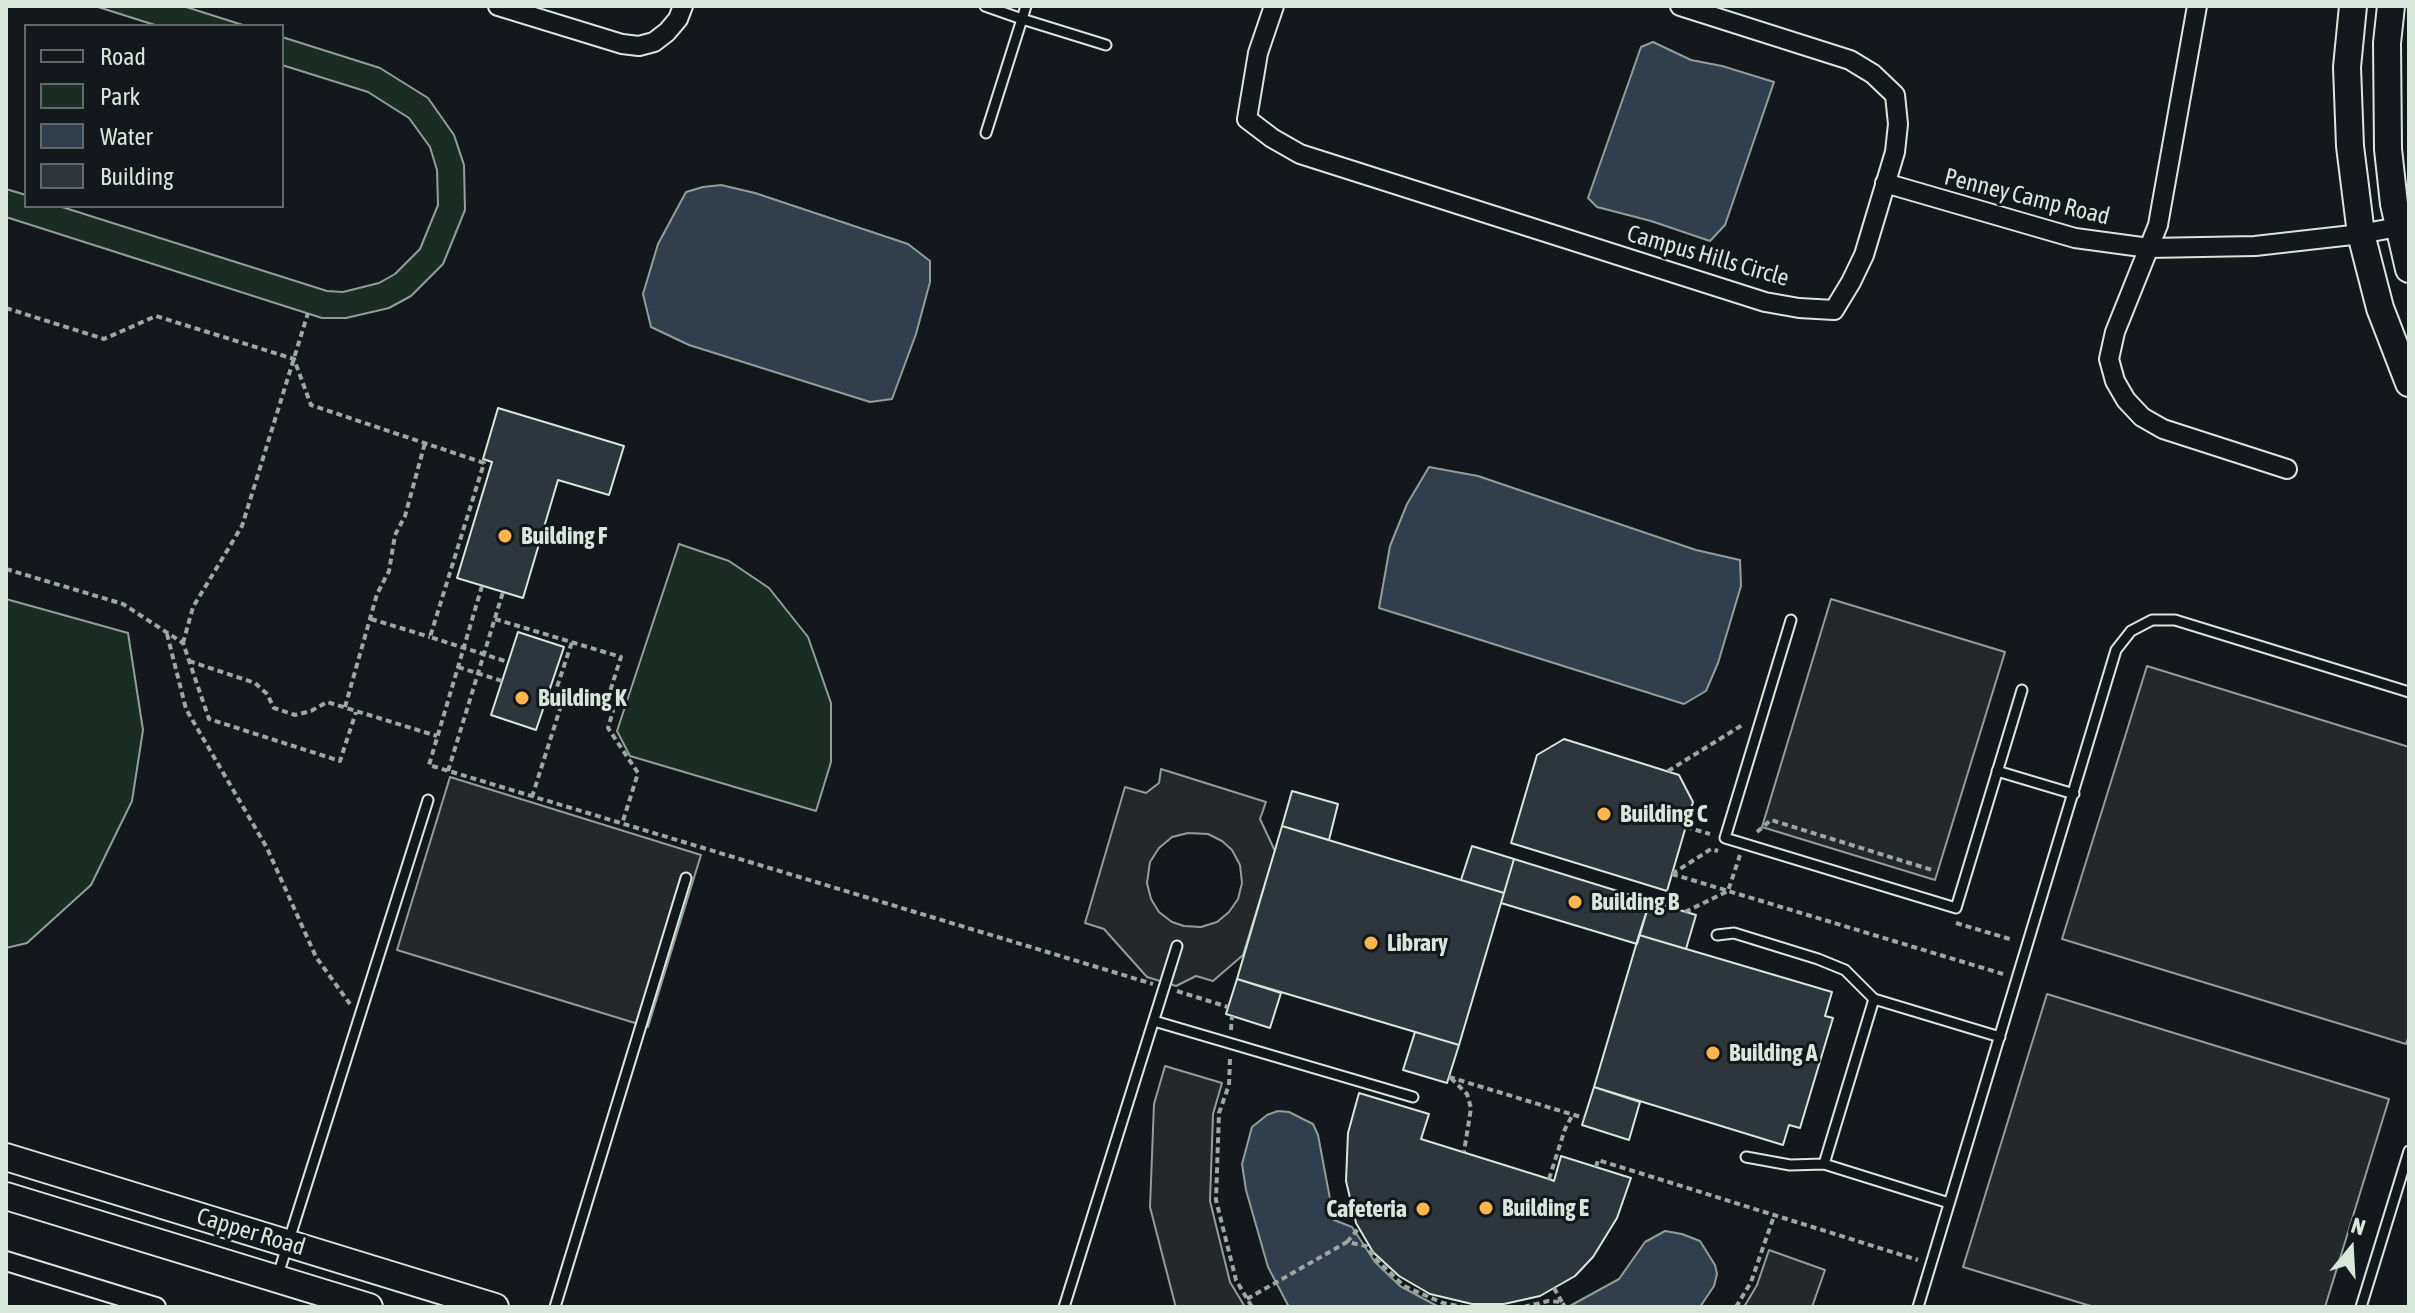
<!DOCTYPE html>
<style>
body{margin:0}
#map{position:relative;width:2415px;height:1313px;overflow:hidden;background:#14181c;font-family:"Asap Condensed",sans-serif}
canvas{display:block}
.frame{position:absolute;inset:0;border:8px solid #d8e6dc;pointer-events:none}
.legend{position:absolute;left:24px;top:24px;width:260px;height:184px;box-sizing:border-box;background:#14181c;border:2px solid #626a69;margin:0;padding:10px 14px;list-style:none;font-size:24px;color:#d8e6dc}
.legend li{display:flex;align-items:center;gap:16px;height:40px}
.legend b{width:40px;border:2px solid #626a69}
.north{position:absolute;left:2311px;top:1209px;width:80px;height:80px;-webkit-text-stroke:6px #14181c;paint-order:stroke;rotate:18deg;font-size:22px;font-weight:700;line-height:32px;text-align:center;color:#d8e6dc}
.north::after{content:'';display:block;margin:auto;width:28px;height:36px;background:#d8e6dc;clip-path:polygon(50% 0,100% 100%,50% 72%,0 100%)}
</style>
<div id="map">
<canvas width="2415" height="1313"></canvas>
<div class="frame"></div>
<ul class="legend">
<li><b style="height:10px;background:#14181c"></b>Road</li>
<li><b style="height:22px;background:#1a2d24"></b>Park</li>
<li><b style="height:22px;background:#2f3f4d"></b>Water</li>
<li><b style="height:22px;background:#2c363c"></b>Building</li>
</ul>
<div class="north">N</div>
</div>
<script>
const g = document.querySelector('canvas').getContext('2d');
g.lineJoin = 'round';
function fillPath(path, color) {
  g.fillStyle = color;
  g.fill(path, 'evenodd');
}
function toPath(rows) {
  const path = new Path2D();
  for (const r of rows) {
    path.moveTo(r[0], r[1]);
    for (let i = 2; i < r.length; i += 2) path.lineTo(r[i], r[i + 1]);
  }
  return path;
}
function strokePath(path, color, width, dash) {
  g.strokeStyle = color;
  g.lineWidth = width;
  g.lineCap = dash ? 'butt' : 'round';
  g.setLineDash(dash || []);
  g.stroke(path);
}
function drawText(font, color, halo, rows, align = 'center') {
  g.font = font + ' "Asap Condensed",sans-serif';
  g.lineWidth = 6;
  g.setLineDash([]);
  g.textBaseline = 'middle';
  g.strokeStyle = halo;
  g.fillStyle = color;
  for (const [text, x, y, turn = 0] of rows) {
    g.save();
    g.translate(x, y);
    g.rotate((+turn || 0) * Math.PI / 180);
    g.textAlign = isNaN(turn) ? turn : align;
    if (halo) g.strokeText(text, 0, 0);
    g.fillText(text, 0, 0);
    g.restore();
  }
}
const green = toPath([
 [95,6,183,6,246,26,158,26,95,6],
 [282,37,380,68,428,98,454,135,464,165,465,210,443,264,411,296,389,308,346,318,322,318,6,217,6,189,26,195,26,206,59,206,327,291,343,292,379,283,395,274,420,249,438,205,437,170,430,147,409,118,368,92,282,65,282,37],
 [679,544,729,561,769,588,808,637,831,703,831,762,816,811,630,756,617,731,679,544],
 [6,599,128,633,143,730,132,801,91,885,27,943,6,948,6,599]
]);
fillPath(green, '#1a2d24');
strokePath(green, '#939e99', 2);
const parking = toPath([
 [1831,599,2005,652,1935,880,1762,827,1831,599],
 [2147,666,2409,747,2409,1035,2406,1044,2062,939,2147,666],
 [1161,769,1266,802,1260,819,1275,851,1243,955,1213,981,1196,976,1176,986,1147,977,1104,929,1085,923,1125,787,1146,793,1159,783,1161,769],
 [1188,833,1208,834,1222,841,1232,850,1240,865,1242,883,1238,899,1229,912,1217,922,1201,927,1184,926,1172,922,1159,912,1151,899,1147,883,1150,862,1159,848,1172,837,1188,833],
 [450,777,701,855,648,1027,397,950,450,777],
 [2047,994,2389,1099,2325,1307,2094,1307,1963,1267,2047,994],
 [1165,1066,1222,1083,1213,1114,1210,1201,1230,1282,1245,1307,1176,1307,1175,1304,1150,1207,1154,1104,1165,1066],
 [1769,1250,1825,1270,1812,1307,1744,1307,1757,1285,1769,1250]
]);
fillPath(parking, '#24282b');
strokePath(parking, '#939e99', 2);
const water = toPath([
 [1653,42,1691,60,1722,66,1774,82,1725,225,1710,241,1651,221,1597,207,1588,198,1641,47,1653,42],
 [721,185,755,193,908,244,930,261,930,282,916,334,892,399,870,402,689,345,651,327,643,294,658,244,686,192,703,187,721,185],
 [1429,467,1478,476,1696,550,1740,560,1741,586,1718,663,1706,691,1684,704,1379,608,1390,546,1407,504,1429,467],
 [1278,1111,1289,1112,1313,1124,1318,1135,1334,1220,1352,1227,1375,1262,1400,1286,1439,1307,1289,1307,1268,1267,1246,1190,1242,1164,1252,1127,1267,1115,1278,1111],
 [1665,1231,1682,1234,1700,1241,1715,1265,1717,1274,1714,1286,1700,1307,1568,1307,1619,1279,1645,1242,1665,1231]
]);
fillPath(water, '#2f3f4d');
strokePath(water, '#939e99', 2);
const building = toPath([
 [498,408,624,446,609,495,558,480,523,598,457,578,492,462,483,459,498,408],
 [518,632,564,647,536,730,491,715,518,632],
 [1564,739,1679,775,1693,802,1667,891,1511,843,1537,755,1564,739],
 [1292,791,1338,804,1329,840,1282,826,1292,791],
 [1282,826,1504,893,1459,1045,1237,979,1282,826],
 [1472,846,1514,859,1504,893,1461,880,1472,846],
 [1514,859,1650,901,1637,944,1501,903,1514,859],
 [1650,901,1696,915,1686,949,1639,935,1650,901],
 [1639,935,1832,992,1825,1016,1833,1018,1800,1128,1789,1125,1783,1145,1594,1087,1639,935],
 [1237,979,1281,993,1270,1028,1226,1014,1237,979],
 [1415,1032,1459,1045,1447,1083,1403,1070,1415,1032],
 [1594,1087,1640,1102,1629,1140,1582,1125,1594,1087],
 [1359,1093,1429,1114,1421,1139,1549,1179,1554,1181,1561,1156,1631,1178,1617,1218,1593,1257,1575,1276,1540,1296,1504,1304,1472,1304,1430,1294,1399,1276,1373,1252,1356,1223,1346,1181,1348,1133,1359,1093]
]);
fillPath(building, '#2c363c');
strokePath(building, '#d8e6dc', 2);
const lane = toPath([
 [985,6,1022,19,1026,6],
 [986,133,1022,19,1106,45],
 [1791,620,1725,838,1745,844,1956,908,2022,690],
 [1997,771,2074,794],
 [1717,935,1734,933,1818,959,1845,970,1874,999],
 [1154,1021,1413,1097],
 [1746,1157,1790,1165,1824,1164],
 [1949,1203,1824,1164,1874,999,2000,1037],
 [277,1278,428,800],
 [555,1307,686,878],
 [1064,1307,1177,946],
 [1918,1307,2116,650,2131,631,2152,620,2175,620,2409,692],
 [2361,1307,2409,1151]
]);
const street = toPath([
 [498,6,622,44,639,46,654,42,667,32,678,19,683,6],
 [1274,6,1258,53,1247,119,1272,138,1300,154,1765,302,1799,308,1834,310,1851,282,1864,255,1895,152,1898,124,1895,95,1873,74,1850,60,1680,6],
 [2197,6,2158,225,2115,332,2109,359,2115,381,2126,400,2142,417,2163,429,2287,469],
 [1885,183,2075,238,2149,248,2255,246,2361,234,2408,225],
 [6,1261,156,1307]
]);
const secondary = toPath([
 [2353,6,2347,67,2350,146,2361,234,2380,308,2409,383],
 [2391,6,2387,43,2388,149,2394,204,2409,269],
 [6,1157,495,1307],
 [6,1196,369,1307]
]);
strokePath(lane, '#d8e6dc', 13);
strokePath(street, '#d8e6dc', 22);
strokePath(secondary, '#d8e6dc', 30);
strokePath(toPath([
 [6,308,104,339,156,316,294,359,311,405,484,463,430,637,508,662],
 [6,569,123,604,183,643,209,719,340,761,356,712],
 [482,586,429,765,1153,984],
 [371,619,430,637],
 [495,619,621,657,606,704],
 [167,634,186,709,267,848,316,957,350,1004],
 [183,643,193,607,242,526,308,313],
 [189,661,255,683,267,694,274,708,295,715,311,711,327,702,437,736],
 [458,667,502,681],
 [566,690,557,687,572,642],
 [345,707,377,594,389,571,395,535,405,516,425,443],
 [448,771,503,592],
 [1668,771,1744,724],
 [532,797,566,690,606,704,613,711,608,728,638,773,622,824],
 [1686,827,1710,834],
 [1757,832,1771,820,1932,870],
 [1672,874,1711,849,1718,851],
 [1672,874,2003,974],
 [1685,912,1728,891,1740,855],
 [1956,923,2013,940],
 [1177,991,1228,1007],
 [1231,1030,1232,1016],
 [1230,1059,1229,1085,1219,1113,1216,1200,1236,1280,1252,1307],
 [1449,1077,1584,1118],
 [1451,1078,1467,1094,1471,1108,1464,1152],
 [1596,1167,1598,1160,1918,1260],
 [1549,1179,1565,1129,1573,1114],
 [1347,1242,1359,1228],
 [1554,1288,1562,1302],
 [1247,1299,1347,1242,1366,1246,1378,1261,1404,1286,1443,1303,1463,1307],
 [1524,1307,1548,1301,1562,1302,1565,1307],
 [1736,1307,1751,1282,1774,1216]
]), '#9da8a2', 4, [6, 4]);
strokePath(lane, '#14181c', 9);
strokePath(street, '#14181c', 18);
strokePath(secondary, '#14181c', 26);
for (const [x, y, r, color] of [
 [505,536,8,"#ffb74d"],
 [522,698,8,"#ffb74d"],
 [1604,814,8,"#ffb74d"],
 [1575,902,8,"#ffb74d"],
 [1371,943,8,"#ffb74d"],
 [1713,1053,8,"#ffb74d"],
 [1486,1208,8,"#ffb74d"],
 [1423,1209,8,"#ffb74d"]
]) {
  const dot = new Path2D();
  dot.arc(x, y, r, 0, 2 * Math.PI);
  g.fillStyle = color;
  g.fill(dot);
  strokePath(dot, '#14181c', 3);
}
drawText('24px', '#d8e6dc', '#14181c', [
 ["Penney Camp Road",2027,197,14],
 ["Campus Hills Circle",1708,256,16],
 ["Capper Road",251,1232,17]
]);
drawText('bold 24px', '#d8e6dc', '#14181c', [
 ["Building F",521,536],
 ["Building K",538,698],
 ["Building C",1620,814],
 ["Building B",1591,902],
 ["Library",1387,943],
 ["Building A",1729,1053],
 ["Building E",1502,1208],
 ["Cafeteria",1407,1209,"right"]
], 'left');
</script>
